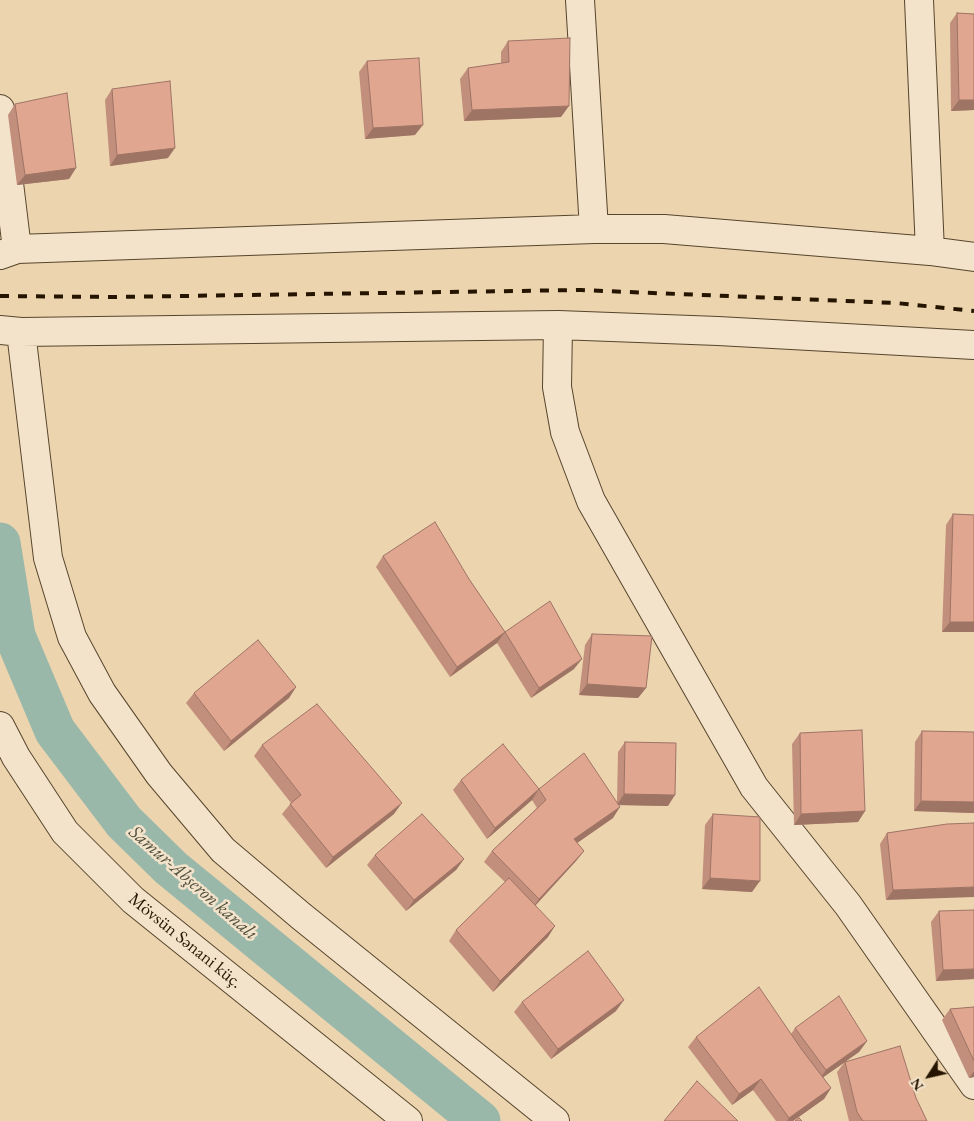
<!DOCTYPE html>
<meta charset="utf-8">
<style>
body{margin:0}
#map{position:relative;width:974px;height:1121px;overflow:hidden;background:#ecd4af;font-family:"EB Garamond",serif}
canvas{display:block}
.north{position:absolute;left:904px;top:1051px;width:50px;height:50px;-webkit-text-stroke:4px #f3e3cb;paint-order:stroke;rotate:235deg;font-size:14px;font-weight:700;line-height:20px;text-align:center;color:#251500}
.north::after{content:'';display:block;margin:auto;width:18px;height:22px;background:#251500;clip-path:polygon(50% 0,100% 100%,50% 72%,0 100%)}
</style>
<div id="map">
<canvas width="974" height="1121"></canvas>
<div class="north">N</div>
</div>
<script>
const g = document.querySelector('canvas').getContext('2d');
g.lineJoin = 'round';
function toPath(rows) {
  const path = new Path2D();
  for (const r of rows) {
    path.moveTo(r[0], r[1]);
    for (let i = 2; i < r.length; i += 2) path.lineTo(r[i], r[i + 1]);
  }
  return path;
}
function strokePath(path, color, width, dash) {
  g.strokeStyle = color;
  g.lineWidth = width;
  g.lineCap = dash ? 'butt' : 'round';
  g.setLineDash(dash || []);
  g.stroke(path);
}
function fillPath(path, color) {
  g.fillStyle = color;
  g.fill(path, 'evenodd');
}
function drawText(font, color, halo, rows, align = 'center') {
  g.font = font + ' "EB Garamond",serif';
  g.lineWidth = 5;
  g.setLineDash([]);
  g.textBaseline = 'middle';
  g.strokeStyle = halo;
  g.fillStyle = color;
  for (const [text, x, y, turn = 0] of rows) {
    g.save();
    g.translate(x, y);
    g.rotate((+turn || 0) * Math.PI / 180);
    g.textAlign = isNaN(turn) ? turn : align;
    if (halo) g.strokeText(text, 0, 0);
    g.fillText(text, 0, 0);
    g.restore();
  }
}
strokePath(toPath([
 [0,543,15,636,55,731,124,822,171,868,480,1121]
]), '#99b8a9', 41);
const street = toPath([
 [580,0,594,229],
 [919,0,930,251],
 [0,109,17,249],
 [0,255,17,249,594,229,664,229,930,251,974,257],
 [558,325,557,387,565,432,591,501,754,787,848,905,974,1085],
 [0,330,21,332,558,325,718,331,974,345],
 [21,332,48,558,72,637,102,693,159,774,223,850,301,916,555,1121],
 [0,726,16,757,65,832,133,900,408,1121]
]);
strokePath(street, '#57452c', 30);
strokePath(street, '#f3e3cb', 28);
strokePath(toPath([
 [0,296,115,297,581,290,896,303,974,311]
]), '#251500', 4, [9, 9]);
fillPath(toPath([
 [957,13,974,14,974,110,951,111,950,23],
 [508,41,561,117,464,121,460,79,468,68,501,63,501,52],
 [367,61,415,135,365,139,359,72],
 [112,89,168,158,110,166,105,100],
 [15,104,76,168,69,179,17,185,8,115],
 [953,514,974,515,974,632,942,632,946,525],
 [383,556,469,579,505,632,574,669,531,698,497,643,450,677,376,567],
 [592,634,646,688,638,698,579,695,585,645],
 [296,687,289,698,224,751,186,703,194,693],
 [922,731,974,732,974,813,914,811,915,742],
 [800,733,865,811,858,822,794,825,792,744],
 [625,742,668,806,619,805,613,818,577,843,584,851,576,861,536,905,548,937,493,992,449,941,456,930,505,882,484,862,492,851,537,808,532,800,487,839,453,790,461,780,539,789,617,802,618,752],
 [262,745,394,814,326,868,282,814,291,803,254,756],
 [713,814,752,892,702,889,705,825],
 [947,824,886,900,880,844,887,833],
 [375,855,464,859,456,870,406,911,367,865],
 [939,911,974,979,936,981,931,922],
 [522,1002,616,1011,551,1059,514,1012],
 [974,1007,974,1077,969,1078,942,1020,950,1009],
 [795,1028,867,1041,859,1052,846,1061,916,1098,927,1121,849,1121,837,1072,844,1063,823,1077,831,1088,824,1099,793,1121,776,1121,753,1090,732,1105,688,1047,696,1037,791,1034]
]), '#c28f7c');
fillPath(toPath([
 [959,100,974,100,974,110,951,111],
 [569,106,561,117,464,121,472,110],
 [423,125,415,135,365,139,373,128],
 [175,148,168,158,110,166,117,155],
 [76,168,69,179,17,185,25,175],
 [950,622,974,622,974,632,942,632],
 [505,632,497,643,450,677,457,667],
 [582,659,574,669,531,698,539,688],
 [587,684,646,688,638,698,579,695],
 [296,687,289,698,224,751,231,741],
 [539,789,532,800,487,839,495,828],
 [624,794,675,795,668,806,617,805],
 [921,801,974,802,974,813,914,811],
 [402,803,394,814,326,868,333,857],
 [620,807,613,818,567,850,574,839],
 [865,811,858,822,794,825,801,814],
 [584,851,576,861,531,910,539,899],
 [464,859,456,870,406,911,414,900],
 [710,878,760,881,752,892,702,889],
 [974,887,974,897,886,900,893,890],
 [555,926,548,937,493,992,500,981],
 [974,969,974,979,936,981,943,970],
 [624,1000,616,1011,551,1059,558,1049],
 [867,1041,859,1052,818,1081,826,1070],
 [974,1071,974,1077,969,1078],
 [761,1079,753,1090,732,1105,739,1094],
 [831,1088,824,1099,793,1121,787,1121,789,1118]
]), '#9e7465');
const building = toPath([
 [957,13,974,14,974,100,959,100,957,13],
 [570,38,569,106,472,110,468,68,509,62,508,41,570,38],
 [419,58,423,125,373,128,367,61,419,58],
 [170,81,175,148,117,155,112,89,170,81],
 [67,93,76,168,25,175,15,104,67,93],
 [953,514,974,515,974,622,950,622,953,514],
 [435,522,469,579,505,632,550,601,582,659,539,688,505,632,457,667,383,556,435,522],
 [592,634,652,636,646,688,587,684,592,634],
 [258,640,296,687,231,741,194,693,258,640],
 [317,704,402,803,333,857,290,804,301,795,262,745,317,704],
 [862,730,865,811,801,814,800,733,862,730],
 [922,731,974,732,974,802,921,801,922,731],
 [625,742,676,743,675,795,624,794,625,742],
 [503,744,539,789,584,753,620,807,574,839,584,851,539,899,492,851,546,800,539,789,495,828,461,780,503,744],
 [422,814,464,859,414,900,375,855,422,814],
 [713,814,760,817,760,881,710,878,713,814],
 [974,823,974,887,893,890,887,833,947,824,974,823],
 [509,878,555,926,500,981,456,930,509,878],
 [974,910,974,969,943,970,939,911,974,910],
 [588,951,624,1000,558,1049,522,1002,588,951],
 [759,987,802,1050,831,1088,789,1118,761,1079,739,1094,696,1037,759,987],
 [839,996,867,1041,826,1070,795,1028,839,996],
 [974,1007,974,1061,950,1009,974,1007],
 [900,1046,916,1098,927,1121,863,1121,857,1112,845,1062,900,1046],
 [697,1081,738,1121,664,1121,697,1081],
 [799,1118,802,1121,795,1121,799,1118]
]);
fillPath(building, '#e1a690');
strokePath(building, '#9e7465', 1);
drawText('18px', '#251500', '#f3e3cb', [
 ["Mövsün Sənani küç.",185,941,39]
]);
drawText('italic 19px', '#4e4e3b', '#f3e3cb', [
 ["Samur-Abşeron kanalı",193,883,41]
]);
</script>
